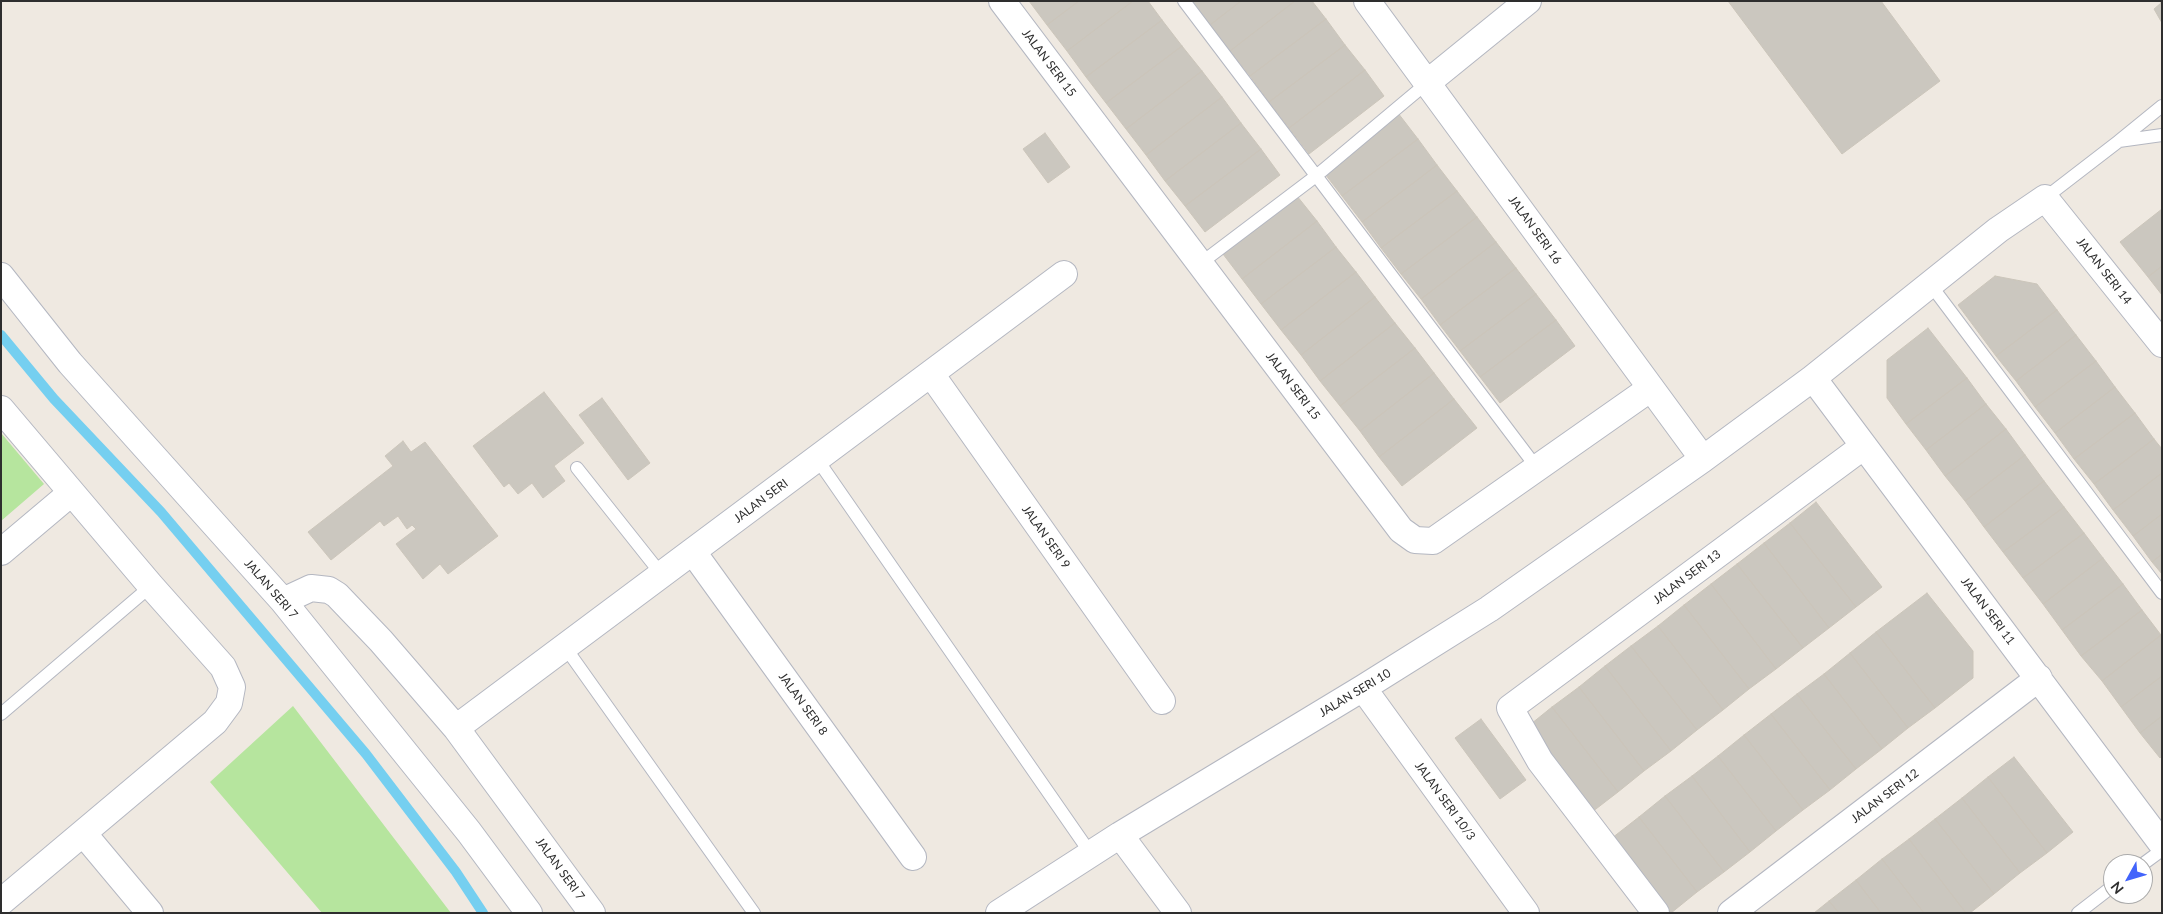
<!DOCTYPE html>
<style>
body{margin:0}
#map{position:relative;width:2163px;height:914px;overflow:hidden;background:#efe9e1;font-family:Lato,sans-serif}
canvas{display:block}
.frame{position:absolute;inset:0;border:2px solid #2e2e2e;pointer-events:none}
.north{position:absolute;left:2103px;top:854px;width:50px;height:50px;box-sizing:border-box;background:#fff;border:1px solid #ababab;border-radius:50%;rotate:231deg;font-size:14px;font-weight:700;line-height:20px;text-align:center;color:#2e2e2e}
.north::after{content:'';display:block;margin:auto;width:18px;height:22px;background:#4264fb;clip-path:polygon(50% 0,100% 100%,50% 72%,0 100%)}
</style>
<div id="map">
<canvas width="2163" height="914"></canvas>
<div class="frame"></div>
<div class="north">N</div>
</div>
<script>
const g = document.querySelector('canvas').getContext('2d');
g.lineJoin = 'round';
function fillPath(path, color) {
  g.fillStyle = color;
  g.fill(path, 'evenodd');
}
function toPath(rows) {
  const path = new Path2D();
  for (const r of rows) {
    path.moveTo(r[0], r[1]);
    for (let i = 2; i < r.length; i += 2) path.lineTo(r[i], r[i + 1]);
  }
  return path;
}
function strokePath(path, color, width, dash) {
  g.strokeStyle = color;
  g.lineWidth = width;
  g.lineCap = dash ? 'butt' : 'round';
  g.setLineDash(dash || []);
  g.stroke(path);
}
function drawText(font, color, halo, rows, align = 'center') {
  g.font = font + ' Lato,sans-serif';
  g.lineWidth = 4;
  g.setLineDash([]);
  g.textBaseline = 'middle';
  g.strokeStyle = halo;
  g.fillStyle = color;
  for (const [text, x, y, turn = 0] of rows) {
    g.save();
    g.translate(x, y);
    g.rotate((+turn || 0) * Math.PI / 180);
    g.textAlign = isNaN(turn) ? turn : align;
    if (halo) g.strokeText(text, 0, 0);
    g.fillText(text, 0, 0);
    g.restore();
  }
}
fillPath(toPath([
 [1,433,44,484,1,521],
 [293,706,451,913,322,913,210,782]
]), '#b6e59e');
strokePath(toPath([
 [1,335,54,399,161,512,366,754,456,872,483,913]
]), '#75cff0', 10);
const building = toPath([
 [1029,1,1079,1,1047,25,1029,1],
 [1079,1,1133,1,1067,51,1047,25,1079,1],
 [1133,1,1148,1,1162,20,1086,77,1067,51,1133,1],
 [1192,1,1241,1,1210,25,1192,1],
 [1241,1,1295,1,1230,51,1210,25,1241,1],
 [1295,1,1312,1,1326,19,1250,76,1230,51,1295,1],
 [1728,1,1881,1,1940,81,1842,154,1728,1],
 [2160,1,2162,1,2162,23,2154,9,2161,3,2160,1],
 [1326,19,1345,45,1269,102,1250,76,1326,19],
 [1162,20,1182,46,1106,103,1086,77,1162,20],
 [1345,45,1365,70,1289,128,1269,102,1345,45],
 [1182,46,1202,71,1126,129,1106,103,1182,46],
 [1365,70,1384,96,1309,154,1289,128,1365,70],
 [1202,71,1222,97,1146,155,1126,129,1202,71],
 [1222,97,1241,123,1165,181,1146,155,1222,97],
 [1398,113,1418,139,1342,196,1322,170,1398,113],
 [1241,123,1261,149,1185,206,1165,181,1241,123],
 [1045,133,1070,167,1048,183,1023,149,1045,133],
 [1418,139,1437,165,1362,222,1342,196,1418,139],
 [1261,149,1280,175,1205,232,1185,206,1261,149],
 [1437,165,1457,191,1381,248,1362,222,1437,165],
 [1457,191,1477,217,1401,274,1381,248,1457,191],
 [1297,196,1317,221,1242,279,1223,254,1297,196],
 [2162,209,2162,266,2148,277,2120,242,2162,209],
 [1477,217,1496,242,1421,299,1401,274,1477,217],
 [1317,221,1336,247,1261,304,1242,279,1317,221],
 [1496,242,1516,268,1440,325,1421,299,1496,242],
 [1336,247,1356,272,1281,330,1261,304,1336,247],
 [2162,266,2162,295,2148,277,2162,266],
 [1516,268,1536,294,1460,351,1440,325,1516,268],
 [1356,272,1375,297,1301,355,1281,330,1356,272],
 [1995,276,2037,284,2057,310,1996,356,1958,305,1995,276],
 [1536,294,1556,320,1480,377,1460,351,1536,294],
 [1375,297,1395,323,1320,381,1301,355,1375,297],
 [2057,310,2076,335,2016,381,1996,356,2057,310],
 [1556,320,1575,346,1500,403,1480,377,1556,320],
 [1395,323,1415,348,1340,406,1320,381,1395,323],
 [1928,328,1967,378,1906,424,1887,398,1887,360,1928,328],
 [2076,335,2096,361,2035,407,2016,381,2076,335],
 [1415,348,1434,373,1360,431,1340,406,1415,348],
 [2096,361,2115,387,2055,433,2035,407,2096,361],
 [1434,373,1454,399,1379,457,1360,431,1434,373],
 [1967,378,1986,404,1926,450,1906,424,1967,378],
 [2115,387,2135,413,2074,459,2055,433,2115,387],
 [544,392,584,443,554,466,565,481,543,498,532,483,518,494,509,483,504,487,473,446,544,392],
 [602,398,650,463,628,480,579,415,602,398],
 [1454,399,1477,428,1402,486,1379,457,1454,399],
 [1986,404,2006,429,1945,476,1926,450,1986,404],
 [2135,413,2154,439,2094,484,2074,459,2135,413],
 [2006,429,2025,455,1965,501,1945,476,2006,429],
 [2154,439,2162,449,2162,473,2113,510,2094,484,2154,439],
 [403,441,411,452,425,442,498,536,448,574,440,564,423,579,396,544,416,529,412,525,407,529,398,516,384,526,380,521,331,560,308,532,393,466,385,456,403,441],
 [2025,455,2044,481,1984,527,1965,501,2025,455],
 [2162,473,2162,514,2133,536,2113,510,2162,473],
 [2044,481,2064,507,2003,552,1984,527,2044,481],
 [1816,502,1882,587,1856,607,1790,523,1816,502],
 [2064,507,2084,533,2023,578,2003,552,2064,507],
 [2162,514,2162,554,2152,562,2133,536,2162,514],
 [1790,523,1856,607,1829,628,1764,543,1790,523],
 [2084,533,2103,558,2043,604,2023,578,2084,533],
 [1764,543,1829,628,1803,648,1737,564,1764,543],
 [2162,554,2162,574,2152,562,2162,554],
 [2103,558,2123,584,2062,630,2043,604,2103,558],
 [1737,564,1803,648,1776,669,1711,584,1737,564],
 [1711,584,1776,669,1749,689,1684,605,1711,584],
 [2123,584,2142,610,2081,656,2062,630,2123,584],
 [1927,593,1973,651,1973,678,1935,708,1876,632,1927,593],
 [1684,605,1749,689,1723,710,1658,626,1684,605],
 [2142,610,2161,635,2102,681,2081,656,2142,610],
 [1658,626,1723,710,1697,730,1631,646,1658,626],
 [1876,632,1935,708,1908,728,1850,653,1876,632],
 [2161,635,2162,676,2121,707,2102,681,2161,635],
 [1631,646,1697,730,1671,751,1605,666,1631,646],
 [1850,653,1908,728,1882,749,1824,674,1850,653],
 [1605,666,1671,751,1644,771,1579,687,1605,666],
 [1824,674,1882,749,1856,769,1797,694,1824,674],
 [2162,676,2162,716,2140,733,2121,707,2162,676],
 [1579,687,1644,771,1618,792,1552,707,1579,687],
 [1797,694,1856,769,1830,790,1771,714,1797,694],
 [1552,707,1618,792,1592,812,1526,728,1552,707],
 [1771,714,1830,790,1803,810,1744,735,1771,714],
 [2162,716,2162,756,2160,758,2140,733,2162,716],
 [1481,719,1526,780,1500,799,1455,738,1481,719],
 [1744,735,1803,810,1776,831,1718,756,1744,735],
 [1718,756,1776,831,1750,852,1692,776,1718,756],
 [2014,757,2073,832,2047,853,1988,777,2014,757],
 [1692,776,1750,852,1724,872,1665,796,1692,776],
 [1988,777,2047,853,2020,873,1962,798,1988,777],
 [1665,796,1724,872,1697,892,1639,817,1665,796],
 [1962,798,2020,873,1994,894,1935,819,1962,798],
 [1639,817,1697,892,1671,913,1612,838,1639,817],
 [1935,819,1994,894,1970,913,1966,913,1909,839,1935,819],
 [1909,839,1966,913,1924,913,1882,859,1909,839],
 [1882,859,1924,913,1881,913,1856,880,1882,859],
 [1856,880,1881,913,1839,913,1829,901,1856,880],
 [1829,901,1839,913,1814,913,1829,901]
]);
fillPath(building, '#cbc7bf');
strokePath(building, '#cbc5ba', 1);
const lane = toPath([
 [1184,1,1537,468],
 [2119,141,2162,106],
 [2045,198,2119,141,2162,135],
 [1201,263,1316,176,1427,83],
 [1930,284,2162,593],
 [817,459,1091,854],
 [577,468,662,575],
 [565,647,754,913],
 [1,714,151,586],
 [2143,864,2162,850],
 [2078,913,2113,886]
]);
const street = toPath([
 [1002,1,1401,530,1415,540,1433,541,1651,388],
 [1367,1,1703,459],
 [1427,83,1528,1],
 [1,276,70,363,283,601,469,832,529,913],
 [931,374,1162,701],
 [1813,378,2162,844],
 [1,409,151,586,223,667,232,687,229,703,215,722,1,902],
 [1,552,71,493],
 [693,552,913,857],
 [283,601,311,588,329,590,337,595,381,641,456,728,592,913],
 [1363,688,1526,913],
 [456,728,1064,274],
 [83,833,150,913],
 [1120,835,1178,913],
 [999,913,1120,835,1363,688,1489,609,1703,459,1813,378,1998,230,2045,198,2162,344],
 [1656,913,1540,761,1510,708,1864,446],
 [1731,913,2039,678]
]);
strokePath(lane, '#b4b7c1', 14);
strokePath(street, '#b4b7c1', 28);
strokePath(lane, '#fff', 12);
strokePath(street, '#fff', 26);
drawText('12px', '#2e2e2e', '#fff', [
 ["JALAN SERI 15",1049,63,53],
 ["JALAN SERI 16",1535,230,54],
 ["JALAN SERI 14",2104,271,52],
 ["JALAN SERI 15",1293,386,53],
 ["JALAN SERI",761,501,-37],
 ["JALAN SERI 9",1046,537,55],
 ["JALAN SERI 13",1687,577,-37],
 ["JALAN SERI 7",271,589,49],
 ["JALAN SERI 11",1988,611,53],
 ["JALAN SERI 10",1355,693,-31],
 ["JALAN SERI 8",803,704,54],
 ["JALAN SERI 12",1885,796,-37],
 ["JALAN SERI 10/3",1445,801,54],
 ["JALAN SERI 7",560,869,54]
]);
</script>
